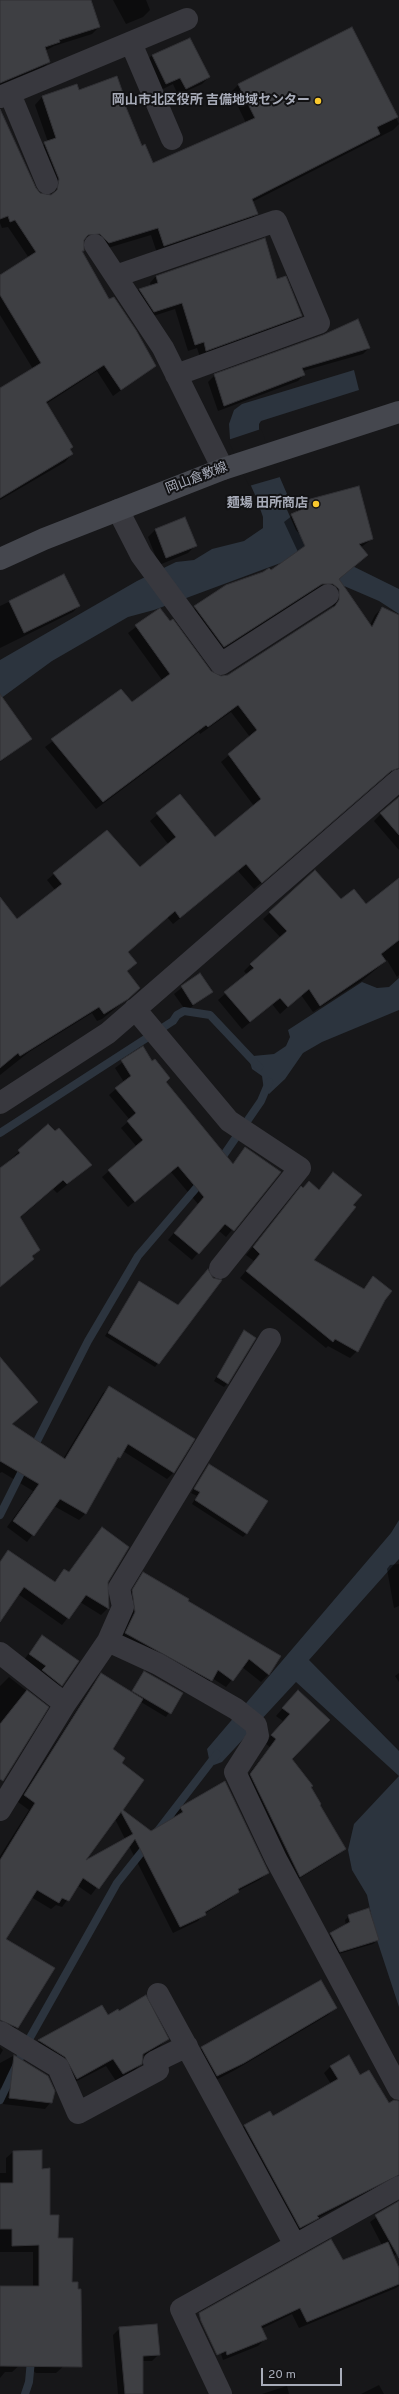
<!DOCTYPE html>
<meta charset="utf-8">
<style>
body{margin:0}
#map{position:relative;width:399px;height:2394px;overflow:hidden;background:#171719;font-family:Overpass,sans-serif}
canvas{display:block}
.scale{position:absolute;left:261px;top:2368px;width:81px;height:18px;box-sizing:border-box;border:2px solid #a8acb9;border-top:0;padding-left:5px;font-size:12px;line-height:14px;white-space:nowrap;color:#a8acb9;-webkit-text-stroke:3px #121214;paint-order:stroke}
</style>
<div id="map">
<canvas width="399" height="2394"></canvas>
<div class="scale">20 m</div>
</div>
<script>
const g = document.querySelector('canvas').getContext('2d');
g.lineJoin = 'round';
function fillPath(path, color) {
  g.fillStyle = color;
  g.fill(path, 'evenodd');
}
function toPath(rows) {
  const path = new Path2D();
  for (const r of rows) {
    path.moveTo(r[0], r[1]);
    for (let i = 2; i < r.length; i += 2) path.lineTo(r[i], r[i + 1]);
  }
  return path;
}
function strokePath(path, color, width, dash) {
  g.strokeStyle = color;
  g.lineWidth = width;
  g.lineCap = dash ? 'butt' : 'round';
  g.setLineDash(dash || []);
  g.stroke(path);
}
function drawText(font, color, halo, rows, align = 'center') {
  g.font = font + ' Overpass,"Noto Sans JP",sans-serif';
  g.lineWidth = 4;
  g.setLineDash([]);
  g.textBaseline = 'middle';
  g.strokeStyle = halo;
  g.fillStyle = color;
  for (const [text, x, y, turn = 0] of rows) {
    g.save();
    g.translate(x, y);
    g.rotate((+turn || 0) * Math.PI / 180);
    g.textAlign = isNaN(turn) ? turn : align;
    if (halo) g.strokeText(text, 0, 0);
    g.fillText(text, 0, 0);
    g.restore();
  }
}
fillPath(toPath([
 [354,370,359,390,261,421,259,424,259,429,287,494,284,503,296,530,310,545,399,589,399,614,379,601,286,561,154,610,128,617,52,661,0,699,0,660,137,581,176,562,194,560,212,549,244,541,263,528,263,517,256,497,230,439,229,424,234,410,242,404],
 [399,978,399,1010,322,1042,303,1053,285,1079,269,1094,264,1090,262,1076,252,1069,250,1062,253,1056,274,1054,286,1046,290,1037,288,1030,362,982,377,988,389,987],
 [399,1520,399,1559,309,1660,399,1751,399,1776,296,1682,222,1762,214,1765,209,1759,207,1749,391,1533],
 [399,1776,399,2007,376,1937,367,1895,352,1870,348,1850,354,1824]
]), '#2c343e');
fillPath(toPath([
 [261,429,280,477,249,486,228,440]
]), '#171719');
fillPath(toPath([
 [0,0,90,0,99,27,92,34,54,46,45,51,49,62,42,69,0,87],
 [113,0,146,0,150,10,143,17,126,24],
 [352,28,399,124,393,130,252,202,257,214,249,221,157,253,151,235,101,250,93,241,83,241,82,252,109,301,154,366,113,396,97,371,46,404,72,454,65,462,0,500,0,389,33,369,0,315,0,277,29,258,8,227,2,228,0,223,0,110,38,193,50,196,53,192,37,150,48,142,35,105,42,97,77,85,79,91,123,100,141,147,153,165,246,123,231,92,238,85],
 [183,42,209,77,202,84,178,95,173,84,159,91,145,63,152,55],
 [156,276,277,280,301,316,294,322,200,357,197,348,188,351,175,309,147,318,133,296,139,289,151,286,150,283],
 [369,348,363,354,303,371,304,375,298,381,218,411,208,382,215,375],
 [304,502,372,539,360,548,367,555,338,580,370,625,375,615,382,608,399,616,399,778,388,774,254,889,238,871,173,924,167,917,127,952,136,963,126,972,132,995,102,1019,97,1021,92,1013,29,1052,0,1075,0,898,16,920,55,890,47,880,54,874,140,869,169,845,150,821,180,795,214,839,254,806,221,762,250,737,231,712,200,734,199,732,96,809,45,747,121,691,132,703,162,680,128,633,160,609,210,672,221,678,228,675,333,608,332,596,326,590,314,591,217,653,187,614,226,586,271,571,298,552,284,522,297,512,297,509],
 [184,518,195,546,188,553,159,565,148,537,155,530],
 [64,576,79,606,73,612,0,648,0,606],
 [0,710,31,739,0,762],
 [399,796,399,850,374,821],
 [315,871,340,900,366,906,399,880,399,975,397,977,387,960,363,980,313,1012,301,995,280,1014,272,1004,242,1029,218,1000,247,975,244,971,251,964,281,938,263,919],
 [199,974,212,992,186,1011,174,994],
 [143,1047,165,1082,232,1165,246,1148,280,1172,226,1237,218,1230,192,1260,168,1240,198,1204,171,1172,128,1207,102,1177,137,1147,121,1128,130,1120,109,1095,124,1082,115,1068],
 [48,1125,91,1165,57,1193,53,1189,20,1218,39,1249,23,1269,0,1287,0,1169],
 [327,1180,312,1261,362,1290,373,1277,384,1300,357,1351,350,1358,328,1346,326,1348,240,1278,254,1261,246,1255,295,1195,303,1189,318,1191],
 [212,1279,220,1281,155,1367,105,1336,139,1282,178,1306],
 [244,1331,228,1383,224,1387,214,1381],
 [0,1363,11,1425,63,1459,103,1393,109,1387,193,1440,173,1473,167,1479,123,1451,114,1463,85,1514,79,1520,54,1506,27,1542,7,1527,33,1491,2,1472,0,1473],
 [209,1465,247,1533,243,1537,192,1504,197,1496,191,1493],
 [102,1528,108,1608,101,1615,80,1602,62,1625,18,1594,0,1620,0,1568,53,1583,64,1570,68,1573],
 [399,1564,399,1606,394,1608,387,1569,390,1565],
 [144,1573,186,1601,280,1656,268,1675,261,1682,242,1667,226,1687,212,1678,204,1687,119,1640,126,1598],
 [42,1636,61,1685,55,1692,20,1665],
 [399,1673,399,1682,395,1676],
 [102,1674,131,1693,141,1676,181,1693,166,1717,141,1702,112,1749,120,1763,121,1810,151,1832,176,1817,174,1814,181,1808,268,1872,261,1879,238,1891,231,1898,204,1914,198,1921,173,1933,129,1846,91,1895,78,1886,62,1907,56,1905,51,1909,31,1897,5,1938,53,1969,17,2027,10,2034,0,2029,0,1856,29,1810,18,1802,95,1681],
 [115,1819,125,1839,83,1863],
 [9,1677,47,1707,6,1774,0,1780,0,1686],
 [291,1699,291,1759,345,1848,338,1855,292,1883,243,1781,270,1747,265,1743,283,1721,276,1716],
 [349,1916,378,1940,373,1944,335,1955,326,1938,346,1925,345,1920],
 [102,2006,107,2016,119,2013,167,2039,160,2046,142,2057,141,2064,134,2071,116,2081,106,2066,69,2085,32,2048,39,2041],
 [335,2008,328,2015,235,2070,210,2083,195,2055,202,2048],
 [0,2047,3,2050,0,2055],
 [13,2056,47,2076,51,2102,45,2109,3,2104,4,2091,0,2088,0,2063],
 [330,2067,359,2076,399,2111,399,2182,386,2182,316,2219,294,2234,238,2132,244,2126,270,2112,273,2118,331,2084,324,2073],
 [13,2152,42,2170,49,2216,71,2283,74,2357,56,2373,36,2373,23,2362,12,2372,5,2372,0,2378,0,2287,33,2287,33,2252,0,2252,0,2173,6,2173,6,2158],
 [399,2201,399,2253,393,2256,399,2271,399,2286,396,2288,299,2328,292,2314,261,2329,265,2339,258,2346,223,2360,208,2313,382,2245,370,2222],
 [120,2328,159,2354,152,2361,142,2361,142,2394,118,2394,113,2335],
 [379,2385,384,2394,361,2394],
 [287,2386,289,2394,262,2394]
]), '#0007');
strokePath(toPath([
 [0,1133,173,1021,177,1015,184,1011,210,1015,259,1067],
 [219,1162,261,1101,269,1082],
 [33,1449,88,1341,138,1256,203,1180],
 [0,1515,25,1465],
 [157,1832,217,1754],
 [0,2100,27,2043,117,1883,148,1844],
 [25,2394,29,2382,31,2360,29,2357]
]), '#2c343e', 8);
const building = toPath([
 [0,0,91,0,100,27,59,40,60,42,45,47,50,62,0,83,0,0],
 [352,27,398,117,377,127,380,134,252,199,258,214,164,246,158,228,109,243,100,234,88,235,84,240,84,251,82,251,109,299,114,297,136,330,156,366,121,390,104,365,46,402,73,447,70,449,73,454,0,498,0,388,41,363,0,295,0,275,36,252,15,220,10,222,8,216,0,219,0,109,36,188,40,193,51,195,57,190,59,179,44,142,56,138,42,96,77,84,79,90,117,76,125,99,123,100,142,146,145,144,153,163,255,118,238,84,352,27],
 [190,38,210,77,186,89,180,78,166,84,152,55,190,38],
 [265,238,277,279,286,276,302,316,206,351,204,342,195,345,182,303,154,312,139,289,158,283,156,276,265,238],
 [358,319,370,348,302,368,305,375,224,406,214,374,323,335,358,319],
 [359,486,373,539,359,544,368,555,339,579,372,627,382,607,399,615,399,768,391,771,262,883,246,864,180,918,175,911,128,952,137,963,127,971,140,988,128,999,104,1014,99,1007,20,1056,18,1053,0,1068,0,897,17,919,62,884,53,873,107,830,140,867,176,837,156,813,180,794,215,837,261,799,228,754,257,730,238,705,208,727,206,725,103,802,51,739,121,689,132,702,170,674,135,625,160,608,170,621,173,619,211,671,221,676,228,675,335,606,339,600,339,589,333,584,322,584,224,647,194,606,226,585,263,572,269,568,271,570,305,546,291,514,305,508,303,501,359,486],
 [185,517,197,546,166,558,155,529,185,517],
 [64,574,80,606,24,633,9,601,64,574],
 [0,694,32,739,0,761,0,694],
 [399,797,399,835,380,813,399,797],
 [315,870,341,899,354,889,366,904,399,878,399,940,381,954,386,961,320,1006,309,989,288,1007,280,998,250,1022,224,992,254,968,250,964,287,931,269,912,315,870],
 [200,973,213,992,193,1005,181,986,200,973],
 [143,1046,152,1061,155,1059,170,1078,166,1082,233,1164,245,1147,281,1172,234,1231,225,1224,199,1254,174,1233,204,1197,178,1166,135,1202,108,1170,143,1140,127,1121,136,1113,115,1088,131,1076,121,1060,143,1046],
 [48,1124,55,1131,59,1128,92,1165,67,1184,63,1180,20,1217,40,1250,32,1256,34,1259,0,1287,0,1168,20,1153,18,1150,48,1124],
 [333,1172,362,1195,353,1205,356,1207,314,1260,364,1289,373,1276,392,1291,385,1300,358,1352,335,1339,333,1342,246,1271,260,1254,253,1247,301,1186,303,1188,309,1181,319,1190,333,1172],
 [208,1269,213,1278,222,1280,159,1364,108,1333,139,1281,178,1305,208,1269],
 [244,1330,256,1338,228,1384,217,1377,244,1330],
 [0,1357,38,1402,12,1424,65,1459,109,1386,195,1439,174,1473,128,1444,120,1458,118,1457,86,1514,60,1499,34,1536,13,1521,39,1484,0,1461,0,1357],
 [209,1464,268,1501,247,1534,195,1500,200,1492,194,1489,195,1487,209,1464],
 [102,1527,129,1547,108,1582,109,1609,86,1595,69,1619,24,1587,0,1622,0,1562,8,1550,55,1582,64,1569,69,1572,102,1527],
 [143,1572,189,1599,188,1601,281,1656,269,1675,249,1659,233,1681,218,1670,212,1681,125,1633,135,1612,132,1590,143,1572],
 [42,1635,79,1661,62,1686,42,1670,46,1666,29,1654,42,1635],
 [144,1671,183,1693,171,1714,132,1691,144,1671],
 [101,1673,143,1699,113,1749,125,1758,122,1763,144,1780,123,1810,151,1831,183,1812,180,1807,225,1781,269,1873,238,1889,239,1892,205,1912,206,1915,180,1927,135,1839,99,1889,83,1878,69,1901,62,1898,59,1903,37,1890,6,1939,55,1968,18,2028,0,2020,0,1860,35,1803,24,1795,101,1673],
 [121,1812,133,1834,86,1860,121,1812],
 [27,1690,49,1707,3,1781,0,1779,0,1724,27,1690],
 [298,1690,330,1720,292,1759,313,1786,311,1787,321,1804,320,1805,346,1849,300,1877,250,1774,276,1739,271,1735,290,1714,282,1708,298,1690],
 [369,1908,379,1940,340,1952,330,1933,350,1922,348,1915,369,1908],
 [321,1980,337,2008,244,2063,217,2076,201,2047,321,1980],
 [146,1995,169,2039,143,2054,142,2064,123,2074,113,2059,77,2079,65,2057,38,2040,102,2005,108,2015,118,2009,119,2011,146,1995],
 [14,2055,48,2076,55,2091,52,2103,9,2098,14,2055],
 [349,2055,360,2075,369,2070,389,2103,394,2100,399,2101,399,2175,317,2216,319,2218,300,2228,244,2125,270,2111,273,2116,338,2079,330,2066,349,2055],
 [42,2150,42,2169,50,2168,50,2215,59,2215,58,2238,73,2238,72,2282,78,2282,78,2289,81,2289,82,2367,0,2366,0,2286,39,2286,39,2245,12,2246,12,2229,0,2229,0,2183,13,2183,13,2151,42,2150],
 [399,2201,399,2258,375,2215,399,2201],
 [331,2239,343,2260,388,2242,399,2268,399,2284,307,2322,300,2308,261,2326,267,2339,227,2355,226,2351,217,2355,201,2321,199,2313,331,2239],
 [157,2324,160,2355,143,2356,143,2394,125,2394,119,2327,157,2324]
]);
fillPath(building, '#3e3f43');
strokePath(building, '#313135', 1);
strokePath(toPath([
 [131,43,172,139],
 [10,94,47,183],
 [0,97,187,19],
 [95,245,163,348,223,469],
 [116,276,276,221,319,323,176,375],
 [118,510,141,555,221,664,328,595],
 [135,1009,229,1121,300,1168,220,1268],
 [0,1103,108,1033,399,780],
 [108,1641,123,1607,119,1588,270,1339],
 [0,1653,65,1704],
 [0,1810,65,1704,108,1641,158,1664,236,1709,256,1725,258,1736,235,1772,276,1859,399,2089],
 [158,1994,295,2245],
 [0,2032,58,2067,78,2113,158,2070,154,2062,187,2046],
 [221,2394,181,2309,399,2187]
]), '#38383e', 22);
strokePath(toPath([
 [0,559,44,539,223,469,399,412]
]), '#45474e', 22);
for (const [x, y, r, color] of [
 [318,101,4,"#fac92e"],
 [316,504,4,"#fac92e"]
]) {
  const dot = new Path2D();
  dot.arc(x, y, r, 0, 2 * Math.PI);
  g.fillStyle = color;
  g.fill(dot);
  strokePath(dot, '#121214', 1.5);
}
drawText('bold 13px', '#a8acb9', '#121214', [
 ["岡山市北区役所 吉備地域センター",310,101],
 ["麺場 田所商店",308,504]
], 'right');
drawText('13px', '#a8acb9', '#121214', [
 ["岡山倉敷線",197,479,-21]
]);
</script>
